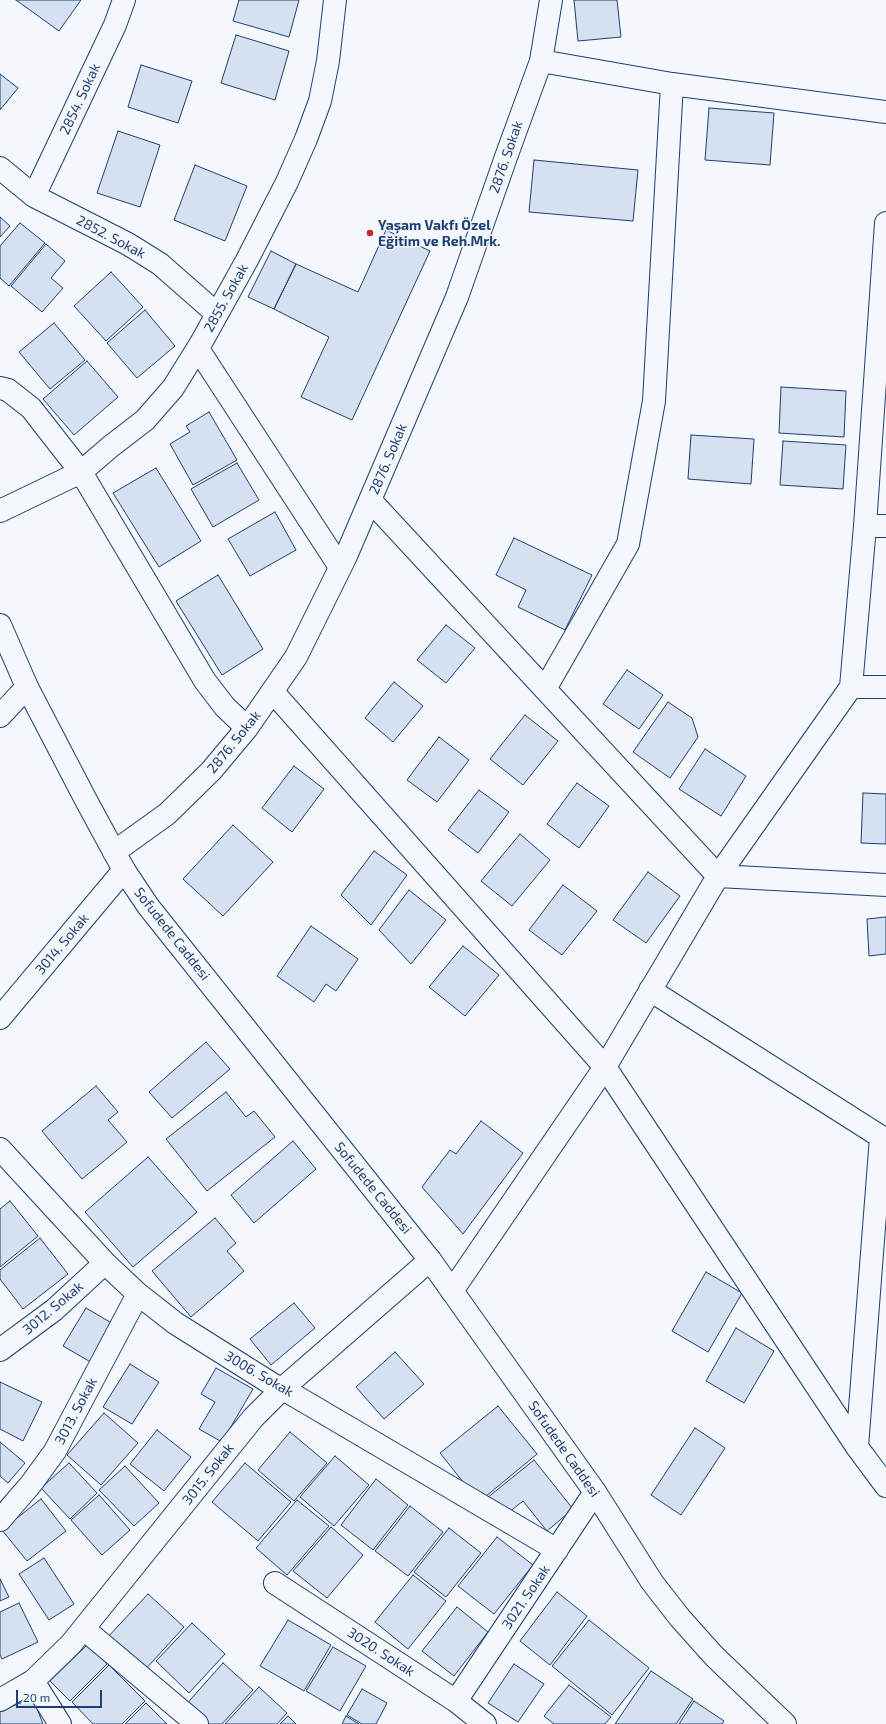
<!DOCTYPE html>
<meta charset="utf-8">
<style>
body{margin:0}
#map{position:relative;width:886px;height:1724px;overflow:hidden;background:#f4f7fb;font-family:"Exo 2",sans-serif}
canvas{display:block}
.scale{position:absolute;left:16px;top:1690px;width:86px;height:18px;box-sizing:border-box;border:2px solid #1d3f73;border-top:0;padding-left:5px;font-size:12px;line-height:14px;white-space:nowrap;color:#1d3f73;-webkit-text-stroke:3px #f4f7fb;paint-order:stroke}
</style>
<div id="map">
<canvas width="886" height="1724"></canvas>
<div class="scale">20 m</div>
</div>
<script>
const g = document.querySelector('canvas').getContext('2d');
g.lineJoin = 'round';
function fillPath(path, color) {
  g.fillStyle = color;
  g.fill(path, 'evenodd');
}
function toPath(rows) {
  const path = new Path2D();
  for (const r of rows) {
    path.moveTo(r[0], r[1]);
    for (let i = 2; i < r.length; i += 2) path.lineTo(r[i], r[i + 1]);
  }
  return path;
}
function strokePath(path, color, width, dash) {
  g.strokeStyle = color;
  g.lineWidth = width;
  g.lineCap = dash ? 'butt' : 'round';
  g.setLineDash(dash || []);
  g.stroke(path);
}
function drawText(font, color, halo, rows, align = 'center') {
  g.font = font + ' "Exo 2",sans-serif';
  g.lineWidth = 3;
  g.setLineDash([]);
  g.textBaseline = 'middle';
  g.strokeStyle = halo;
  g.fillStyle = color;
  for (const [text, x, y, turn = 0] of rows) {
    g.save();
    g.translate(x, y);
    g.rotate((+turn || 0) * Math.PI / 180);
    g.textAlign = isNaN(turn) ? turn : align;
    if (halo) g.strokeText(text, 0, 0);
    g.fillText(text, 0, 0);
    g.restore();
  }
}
const building = toPath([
 [16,0,81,0,59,31,16,0],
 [239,0,299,0,289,37,233,21,239,0],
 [574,0,617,0,621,37,578,41,574,0],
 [236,35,289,51,275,100,221,83,236,35],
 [141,65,192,81,178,123,128,107,141,65],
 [0,74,18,88,0,110,0,74],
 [709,108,774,113,770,165,705,160,709,108],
 [118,131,160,145,140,207,97,193,118,131],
 [534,160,638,170,633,221,529,212,534,160],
 [195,165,247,186,225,241,174,220,195,165],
 [0,217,10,226,0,237,0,217],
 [20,223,45,243,9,286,0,278,0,246,20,223],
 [386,230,430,251,352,420,301,397,329,337,274,309,296,264,358,292,386,230],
 [46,244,65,261,51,278,63,288,42,312,11,286,46,244],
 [271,251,296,264,274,309,248,297,271,251],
 [111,272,143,307,106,341,74,306,111,272],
 [145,310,175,346,137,378,107,343,145,310],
 [54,323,85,360,50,389,19,352,54,323],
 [87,361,118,397,74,435,43,399,87,361],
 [781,387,846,391,844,437,779,433,781,387],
 [209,412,237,460,193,485,170,444,190,432,186,426,209,412],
 [691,435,754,439,751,484,688,479,691,435],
 [783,441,846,445,843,489,780,485,783,441],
 [237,463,259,500,213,527,191,489,237,463],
 [156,468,201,541,159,567,113,493,156,468],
 [275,512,296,550,250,576,228,539,275,512],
 [514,538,592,575,565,630,518,607,526,590,496,575,514,538],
 [218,575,263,649,222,675,176,601,218,575],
 [446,625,475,648,446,683,417,660,446,625],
 [627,670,663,695,639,729,603,704,627,670],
 [394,682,423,706,393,742,365,718,394,682],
 [668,702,692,718,698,737,670,778,633,752,668,702],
 [525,715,558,741,523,785,490,759,525,715],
 [439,737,469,760,437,802,407,780,439,737],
 [705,749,746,776,721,816,679,789,705,749],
 [294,766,324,789,292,832,262,808,294,766],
 [577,783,609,806,579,848,547,824,577,783],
 [479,790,509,812,478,853,448,830,479,790],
 [863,793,886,794,886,844,861,843,863,793],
 [233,825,273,862,223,916,183,879,233,825],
 [520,834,550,860,512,906,481,881,520,834],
 [374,851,407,875,371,925,341,895,374,851],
 [648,872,680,896,646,943,613,920,648,872],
 [563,885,597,911,562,955,529,930,563,885],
 [409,890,446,920,411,964,379,930,409,890],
 [886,917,886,954,869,956,867,919,886,917],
 [311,926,358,959,336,991,326,984,314,1002,277,976,311,926],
 [463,946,499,975,465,1016,429,987,463,946],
 [206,1042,230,1069,172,1118,149,1092,206,1042],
 [96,1086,118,1112,108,1120,127,1142,82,1179,42,1131,96,1086],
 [226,1092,246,1117,254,1111,275,1137,207,1191,166,1139,226,1092],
 [481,1121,523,1153,463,1234,422,1187,450,1150,456,1154,481,1121],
 [293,1141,316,1169,254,1223,231,1195,293,1141],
 [148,1157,197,1212,133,1267,85,1212,148,1157],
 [10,1201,38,1236,0,1267,0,1209,10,1201],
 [215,1218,236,1243,227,1251,244,1271,191,1317,152,1271,215,1218],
 [40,1238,68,1274,23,1309,0,1279,0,1270,40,1238],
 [706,1272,742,1293,708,1352,672,1331,706,1272],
 [294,1303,315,1328,271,1365,250,1339,294,1303],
 [86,1308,115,1325,94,1364,63,1346,86,1308],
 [736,1328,774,1351,744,1403,706,1381,736,1328],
 [395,1352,424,1384,384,1419,356,1387,395,1352],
 [130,1364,159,1382,132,1424,103,1407,130,1364],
 [216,1368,253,1389,222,1442,199,1429,215,1402,201,1394,216,1368],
 [0,1382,42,1402,23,1441,0,1429,0,1382],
 [498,1406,537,1454,479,1502,440,1453,498,1406],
 [104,1413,138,1443,101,1485,67,1455,104,1413],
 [695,1428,725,1448,681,1515,651,1495,695,1428],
 [157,1430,191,1457,164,1491,130,1464,157,1430],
 [290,1432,327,1463,294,1501,258,1470,290,1432],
 [0,1442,25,1463,8,1483,0,1476,0,1442],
 [335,1456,369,1485,334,1526,300,1497,335,1456],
 [534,1460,573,1509,547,1531,523,1501,503,1517,487,1498,534,1460],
 [69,1463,97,1493,70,1519,41,1488,69,1463],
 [245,1463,291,1502,258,1541,212,1502,245,1463],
 [125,1466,159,1503,134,1526,99,1490,125,1466],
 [376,1479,408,1505,373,1550,341,1525,376,1479],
 [99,1495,130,1530,102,1555,71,1520,99,1495],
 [41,1499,66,1531,27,1561,2,1530,41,1499],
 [297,1500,329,1526,287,1575,256,1548,297,1500],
 [410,1506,443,1532,408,1576,375,1551,410,1506],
 [331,1527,363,1555,327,1598,293,1571,331,1527],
 [449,1528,481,1553,446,1597,414,1572,449,1528],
 [497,1537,533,1565,494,1614,458,1586,497,1537],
 [44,1558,74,1604,49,1620,19,1574,44,1558],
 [413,1575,446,1601,408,1649,375,1622,413,1575],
 [0,1579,9,1597,0,1601,0,1579],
 [557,1592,587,1616,550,1665,520,1641,557,1592],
 [148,1594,184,1627,143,1672,106,1639,148,1594],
 [19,1603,38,1642,2,1659,0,1655,0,1612,19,1603],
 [457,1607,488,1632,454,1676,422,1651,457,1607],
 [288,1620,331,1645,304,1691,260,1666,288,1620],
 [589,1620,649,1668,612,1715,552,1666,589,1620],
 [192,1623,225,1654,189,1693,156,1661,192,1623],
 [88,1644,107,1664,70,1701,50,1681,88,1644],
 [333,1647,366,1666,340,1711,306,1691,333,1647],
 [223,1663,253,1690,222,1724,201,1724,183,1708,223,1663],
 [514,1664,544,1684,518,1722,488,1703,514,1664],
 [109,1665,145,1701,122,1724,93,1724,72,1702,109,1665],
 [651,1671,693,1699,676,1724,615,1724,651,1671],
 [569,1685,611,1717,605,1724,554,1724,544,1716,569,1685],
 [259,1687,287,1713,277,1724,225,1724,259,1687],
 [362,1689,387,1703,376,1724,362,1724,347,1715,362,1689],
 [33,1698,43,1724,0,1724,0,1711,33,1698],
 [694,1701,724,1721,722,1724,679,1724,694,1701],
 [146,1703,167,1724,125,1724,146,1703],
 [288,1716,296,1724,280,1724,288,1716],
 [346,1716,359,1724,342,1724,346,1716]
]);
fillPath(building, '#d5e0f0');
strokePath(building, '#1d3f73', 1);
const minor = toPath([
 [541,61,672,84,886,112],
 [0,168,34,196,128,244,160,264,217,314],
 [34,196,115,25,124,0],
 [198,349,340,567],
 [0,388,8,390,31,408,81,472,205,681,225,707,247,728],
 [370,500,718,876,886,885],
 [0,511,81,472,110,447,145,420,173,388,201,343,247,260,287,182,306,139,320,101,328,61,335,0],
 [865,526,886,526],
 [851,687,886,687],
 [545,689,628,544,654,401,672,84],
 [273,692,605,1067,857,1447,886,1486],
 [0,716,27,687],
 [114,852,167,814,211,771,247,728,296,657,346,556,457,297,506,157,541,61,551,0],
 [650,990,886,1140],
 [0,1018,124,870],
 [0,1149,105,1263,138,1294,175,1323,272,1384,290,1393,557,1550],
 [452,1291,605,1067,718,876,851,687,865,526,886,223],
 [0,1350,54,1310,105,1263],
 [857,1447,881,1137],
 [0,1520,31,1484,55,1451,138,1294],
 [275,1583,456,1701,485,1724],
 [84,1629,197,1724],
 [33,1681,60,1724],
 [0,1700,33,1681,71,1644,253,1418,282,1389,430,1260],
 [456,1701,595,1492]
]);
const secondary = toPath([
 [0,625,27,687,88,804,124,870,148,906,430,1260,595,1492,652,1582,680,1618,714,1656,785,1724]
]);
strokePath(minor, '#1d3f73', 24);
strokePath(secondary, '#1d3f73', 24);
strokePath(minor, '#f4f7fb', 22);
strokePath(secondary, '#f4f7fb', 22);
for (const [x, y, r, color] of [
 [370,233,4,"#c62828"]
]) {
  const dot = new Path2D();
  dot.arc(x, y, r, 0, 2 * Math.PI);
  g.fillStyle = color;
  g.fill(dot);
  strokePath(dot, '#f4f7fb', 1.5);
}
drawText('14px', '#1d3f73', '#f4f7fb', [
 ["2854. Sokak",80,99,-65],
 ["2876. Sokak",506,157,-71],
 ["2852. Sokak",111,237,28],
 ["2855. Sokak",226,298,-61],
 ["2876. Sokak",388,459,-67],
 ["2876. Sokak",234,742,-51],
 ["Sofudede Caddesi",172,934,52],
 ["3014. Sokak",62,944,-50],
 ["Sofudede Caddesi",373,1188,51],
 ["3012. Sokak",53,1308,-40],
 ["3006. Sokak",259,1374,30],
 ["3013. Sokak",76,1411,-62],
 ["Sofudede Caddesi",564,1449,55],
 ["3015. Sokak",208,1474,-52],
 ["3021. Sokak",526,1597,-56],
 ["3020. Sokak",381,1652,33]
]);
drawText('bold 14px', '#1d3f73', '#f4f7fb', [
 ["Yaşam Vakfı Özel",378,225],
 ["Eğitim ve Reh.Mrk.",378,241]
], 'left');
</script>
